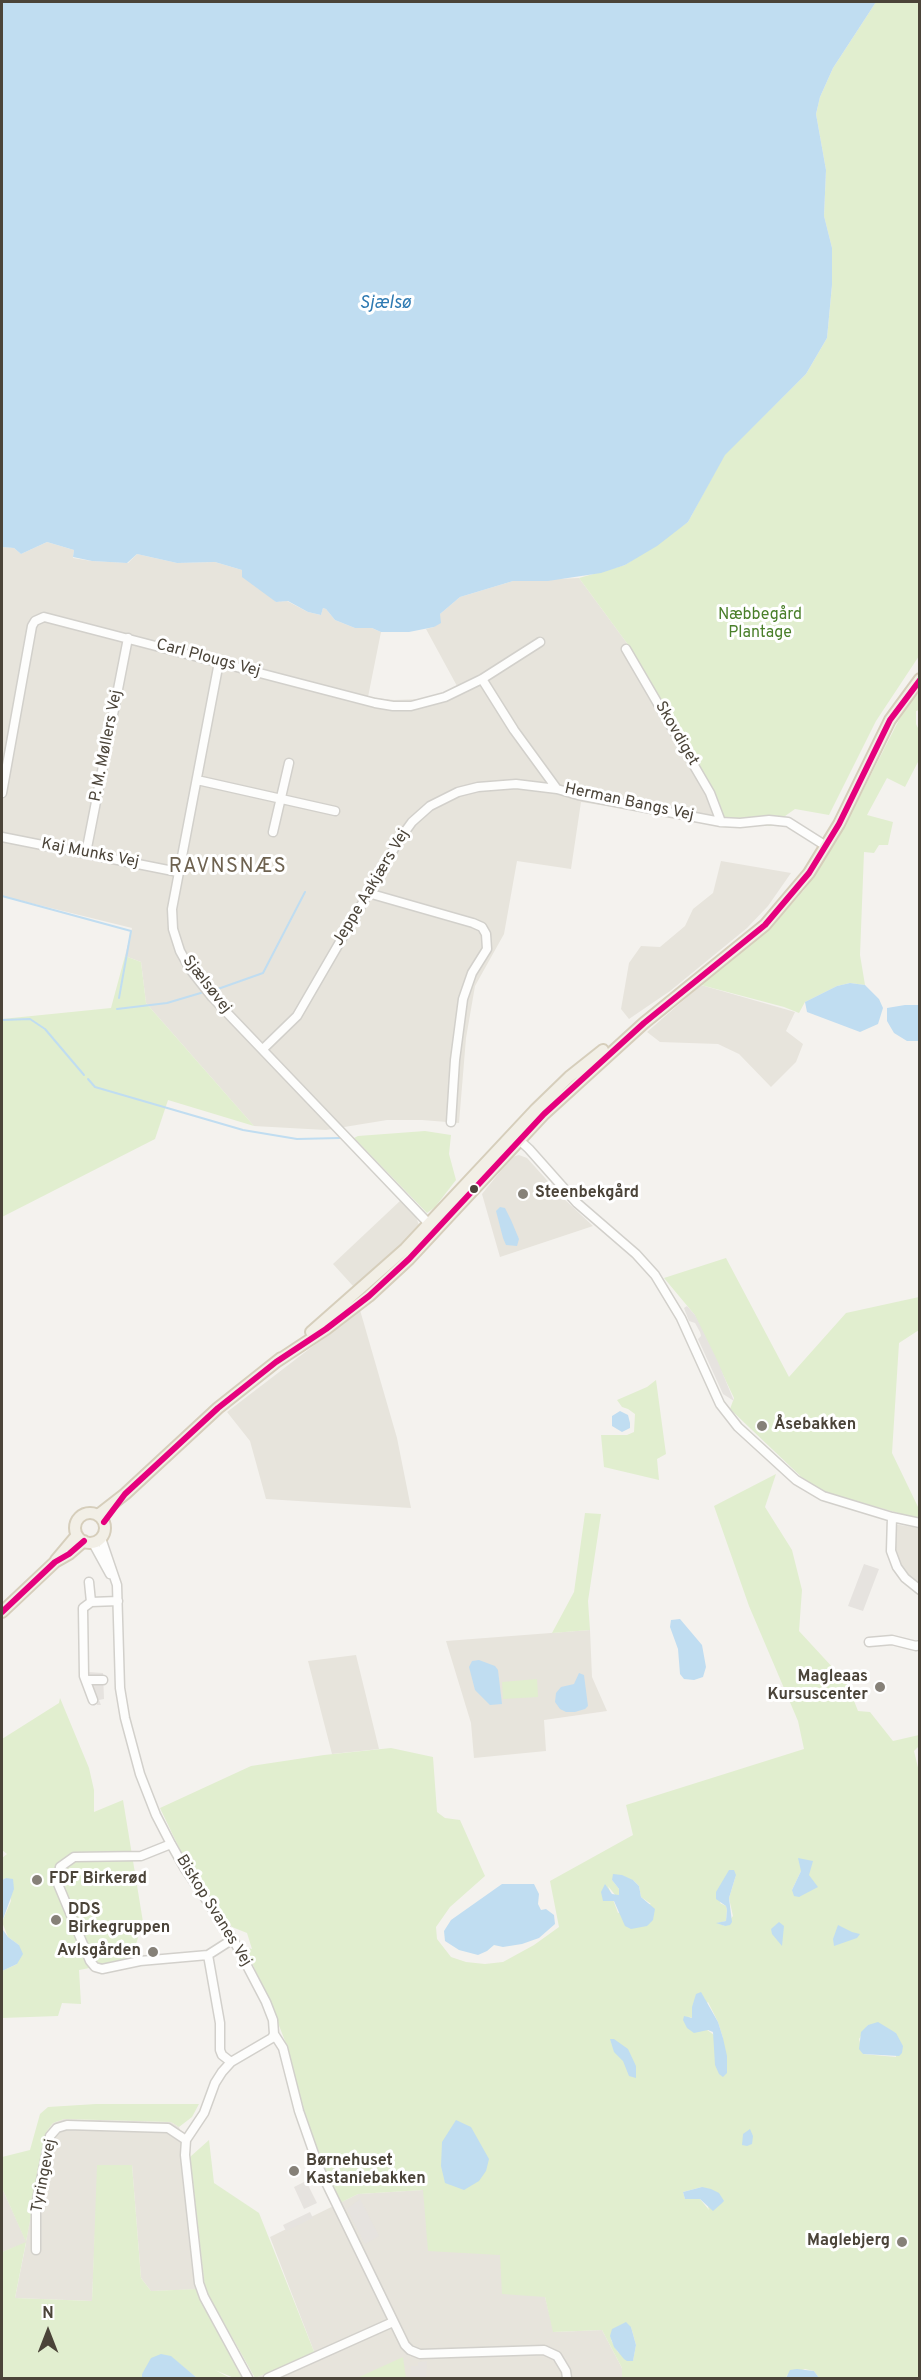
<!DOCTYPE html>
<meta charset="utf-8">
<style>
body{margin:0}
#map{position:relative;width:921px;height:2380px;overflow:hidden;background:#f4f2ee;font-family:Overpass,sans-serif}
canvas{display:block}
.frame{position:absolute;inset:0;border:3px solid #4b4439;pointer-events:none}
.north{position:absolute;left:18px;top:2302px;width:60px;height:60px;-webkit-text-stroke:4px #fff;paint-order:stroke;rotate:0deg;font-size:16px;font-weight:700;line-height:24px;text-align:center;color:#4b4439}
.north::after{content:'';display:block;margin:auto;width:21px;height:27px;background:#4b4439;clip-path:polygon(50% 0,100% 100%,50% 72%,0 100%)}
</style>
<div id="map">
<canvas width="921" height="2380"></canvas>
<div class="frame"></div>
<div class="north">N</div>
</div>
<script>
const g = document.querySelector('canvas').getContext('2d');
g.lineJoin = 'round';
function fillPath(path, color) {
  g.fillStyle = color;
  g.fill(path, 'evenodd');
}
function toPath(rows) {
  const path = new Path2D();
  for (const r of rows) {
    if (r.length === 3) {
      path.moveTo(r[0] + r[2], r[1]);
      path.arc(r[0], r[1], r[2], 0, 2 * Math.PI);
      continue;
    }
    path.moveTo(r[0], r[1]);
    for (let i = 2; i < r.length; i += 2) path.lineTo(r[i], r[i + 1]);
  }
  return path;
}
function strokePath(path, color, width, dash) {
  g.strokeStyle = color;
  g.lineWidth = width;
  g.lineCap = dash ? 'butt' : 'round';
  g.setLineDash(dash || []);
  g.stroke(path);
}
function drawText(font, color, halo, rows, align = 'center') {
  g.font = font + ' Overpass,sans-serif';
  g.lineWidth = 6;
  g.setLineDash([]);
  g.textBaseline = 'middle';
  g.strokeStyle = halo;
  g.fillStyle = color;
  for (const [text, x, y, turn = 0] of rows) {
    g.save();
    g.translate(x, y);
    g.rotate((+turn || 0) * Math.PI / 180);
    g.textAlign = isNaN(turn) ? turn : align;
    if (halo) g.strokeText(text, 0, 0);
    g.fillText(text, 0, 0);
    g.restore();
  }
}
fillPath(toPath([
 [47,542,74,550,73,558,92,561,128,563,137,554,177,563,215,562,242,570,276,602,287,601,308,612,321,615,323,608,326,609,335,620,355,628,372,628,381,632,368,697,394,700,422,699,443,693,457,686,426,629,434,627,440,614,460,597,513,581,579,578,629,646,715,795,722,824,581,802,571,869,517,861,504,934,475,986,466,1038,459,1123,422,1120,387,1120,326,1130,254,1126,146,1003,141,962,125,956,132,928,2,896,2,547,14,548,21,554],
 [721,861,791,873,768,906,747,928,670,991,629,1019,621,1009,629,963,641,946,660,947,685,926,693,909,713,893],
 [701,985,795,1012,786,1031,803,1044,796,1062,771,1087,739,1054,718,1044,660,1042,647,1032],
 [519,1155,527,1158,563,1198,593,1226,500,1257,482,1194,512,1157],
 [401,1200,415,1214,419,1225,389,1257,353,1286,333,1264],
 [360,1310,397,1438,411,1508,266,1499,250,1441,227,1412],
 [894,1524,919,1528,919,1586,906,1574,900,1564,895,1550],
 [590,1630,592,1677,607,1711,544,1720,546,1751,474,1758,471,1723,446,1641],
 [356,1655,379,1749,332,1754,308,1661],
 [64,2119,171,2122,179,2127,190,2157,205,2289,151,2291,141,2278,132,2165,98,2165,92,2301,15,2298,26,2243,2,2252,2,2188,26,2241,47,2131,53,2123],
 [423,2190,500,2255,545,2297,554,2332,602,2330,622,2368,622,2378,255,2378,315,2354,270,2237,358,2194]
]), '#e7e4dc');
fillPath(toPath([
 [876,2,919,2,919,656,876,721,829,815,795,809,771,826,722,824,715,795,629,646,579,578,625,565,688,522,724,455,806,374,827,338,832,285,832,248,824,216,826,170,816,114,820,97,833,68],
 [919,688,919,710,916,711,916,724,919,730,919,760,905,787,887,778,867,815,893,822,888,845,879,845,874,853,864,852,860,955,865,985,850,983,837,986,805,1002,799,1013,784,1007,701,985,774,924,804,890,838,839,901,716],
 [125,956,141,962,146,1003,254,1126,168,1100,155,1139,2,1217,2,1019,111,1008],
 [425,1131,451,1135,449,1154,456,1180,435,1207,427,1213,354,1138,358,1136],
 [726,1258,789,1377,846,1313,919,1297,919,1330,899,1343,892,1453,919,1509,919,1519,814,1489,730,1409,734,1398,694,1314,664,1278],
 [656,1380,666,1454,657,1459,659,1480,604,1467,601,1435,627,1435,634,1432,635,1414,628,1409,622,1407,617,1400,647,1387],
 [776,1474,765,1507,792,1550,802,1590,799,1631,847,1683,858,1711,870,1712,893,1741,919,1735,919,1746,914,1751,920,1776,919,2378,819,2378,814,2371,805,2369,787,2375,786,2378,622,2378,622,2368,602,2330,553,2332,545,2297,502,2294,500,2255,428,2251,423,2190,358,2194,338,2204,319,2160,302,2108,285,2041,273,2010,245,1947,252,1949,247,1933,232,1927,217,1908,181,1852,160,1808,251,1766,324,1755,391,1748,433,1757,437,1812,445,1818,460,1820,485,1876,450,1907,436,1927,437,1939,451,1957,466,1962,485,1964,503,1962,534,1945,559,1927,550,1881,633,1835,626,1805,804,1749,798,1721,749,1606,714,1506],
 [802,1865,812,1881,792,1890,801,1871],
 [736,1875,729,1898,733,1916,725,1926,718,1923,726,1921,727,1910,726,1906,720,1903],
 [612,1880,633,1880,639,1886,641,1897,651,1904,618,1913,608,1886,616,1896,619,1895,619,1889],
 [708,2002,718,2022,723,2038,714,2035,688,2016,692,2018],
 [868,2025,896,2033,896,2057,863,2054,859,2039],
 [702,2187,709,2210,700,2199,685,2199,683,2192],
 [631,2327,636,2345,633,2361,618,2352,611,2340],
 [585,1513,601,1514,588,1601,590,1630,552,1633,574,1592],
 [537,1679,538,1697,503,1699,502,1682],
 [60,1698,89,1768,94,1790,94,1812,123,1800,143,1922,131,1960,79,1970,81,2004,62,2003,58,2016,2,2018,2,1971,17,1964,19,1945,8,1937,2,1922,11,1901,6,1878,2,1880,2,1858,7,1854,2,1850,2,1739,59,1703],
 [96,2104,199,2104,192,2117,179,2127,171,2122,64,2119,53,2123,47,2131,26,2242,15,2298,92,2301,97,2165,132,2165,141,2278,151,2291,198,2289,242,2378,234,2378,215,2370,230,2378,197,2378,171,2357,142,2374,142,2378,2,2378,2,2252,26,2242,2,2188,2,2157,30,2150,40,2114,48,2107],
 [209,2140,214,2183,259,2213,315,2354,255,2378,205,2289,190,2157],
 [403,2357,406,2378,357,2378]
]), '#e1eecf');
fillPath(toPath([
 [687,1306,695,1315,718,1362,734,1401,723,1394,698,1339,701,1336,700,1332,695,1323,689,1321,684,1308],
 [864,1564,879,1569,863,1611,848,1606],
 [88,1672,103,1673,104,1699,99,1700,101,1705,97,1705],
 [306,2181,317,2203,304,2209,294,2187],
 [360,2199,379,2236,365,2244,347,2209],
 [310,2212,313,2218,286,2231,283,2225],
 [427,2361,426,2378,410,2378,411,2366,418,2366,418,2362]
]), '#e6e3df');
fillPath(toPath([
 [2,2,876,2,833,68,820,97,816,114,826,170,824,216,832,248,832,285,827,338,806,374,725,455,688,522,657,546,625,565,601,573,548,581,513,581,460,597,440,614,441,623,434,627,409,632,381,632,372,628,355,628,335,620,326,609,323,608,321,615,308,612,288,601,276,602,242,577,242,570,215,562,177,563,137,554,127,563,92,561,73,557,74,550,47,542,21,554,14,548,2,547],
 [850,983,865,985,879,999,883,1008,878,1024,860,1032,807,1012,805,1002,837,986],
 [905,1005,919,1005,919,1041,907,1041,894,1033,887,1021,887,1008],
 [500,1207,505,1208,511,1220,519,1239,517,1246,506,1245,503,1238,496,1211],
 [620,1411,628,1415,630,1423,630,1428,622,1432,612,1426,612,1416],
 [680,1619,702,1645,706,1667,703,1677,694,1680,684,1679,680,1674,678,1649,670,1627,671,1620],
 [479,1660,495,1666,498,1670,502,1704,490,1705,475,1690,469,1667,472,1661],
 [579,1673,584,1675,588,1706,585,1709,575,1712,566,1712,560,1709,555,1702,556,1693,561,1687,574,1684],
 [798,1858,813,1861,809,1875,818,1887,799,1897,794,1896,792,1890,801,1871],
 [729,1870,734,1870,736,1875,729,1898,732,1922,730,1925,725,1926,716,1923,726,1921,727,1910,726,1906,716,1899,716,1892],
 [613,1874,622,1875,633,1880,639,1886,641,1897,655,1909,653,1920,647,1926,631,1929,625,1926,614,1901,603,1901,601,1892,605,1884,612,1894,619,1895,619,1889,612,1880],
 [6,1878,13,1879,14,1889,2,1922,3,1930,8,1937,19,1945,23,1954,17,1964,2,1971,2,1880],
 [502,1884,534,1884,539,1894,538,1904,541,1910,546,1909,554,1915,555,1924,539,1938,522,1944,503,1947,494,1945,487,1951,478,1955,459,1950,445,1941,444,1931,451,1920],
 [779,1922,784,1926,782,1946,772,1934,771,1929],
 [838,1925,852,1932,860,1934,857,1938,834,1946,833,1939],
 [701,1992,718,2022,723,2038,727,2056,727,2073,723,2077,719,2074,715,2065,713,2032,708,2030,694,2033,687,2028,683,2020,684,2016,692,2018,692,2007,696,1994],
 [878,2022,896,2033,903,2046,902,2053,899,2056,863,2054,859,2049,861,2032,868,2025],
 [610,2039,614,2039,628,2049,636,2066,636,2078,629,2076,623,2061,614,2052],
 [456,2120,471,2127,489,2159,486,2171,479,2181,464,2190,445,2183,441,2166,442,2142],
 [750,2129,753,2136,752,2144,747,2146,742,2145,743,2134],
 [702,2187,711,2189,719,2193,724,2201,721,2204,713,2211,700,2199,685,2199,683,2192],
 [626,2322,631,2327,636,2345,633,2361,627,2361,624,2359,614,2347,610,2336,612,2329],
 [161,2354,171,2356,197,2378,142,2378,142,2374,151,2358],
 [797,2369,814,2371,819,2378,786,2378,790,2370]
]), '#c0ddf1');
strokePath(toPath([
 [2,896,131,931,119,998],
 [215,990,263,973,305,892],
 [117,1009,167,1003,204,992],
 [2,1020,30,1019,45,1029,84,1075],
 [88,1079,95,1087,243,1130,297,1139,340,1138]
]), '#c0ddf1', 2);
const minor = toPath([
 [626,649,710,793,721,822],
 [219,662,172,909,173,929,180,951,190,969,212,997,432,1227],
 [482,679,514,730,557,789,578,795,721,822,740,823,769,820,788,822,826,846],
 [197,780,335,811],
 [2,793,32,626,35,621,44,617,375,703,393,706,411,706,445,697,482,679,540,642],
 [273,832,289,763],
 [2,837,178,872],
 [86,853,128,638],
 [368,893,473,923,482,927,486,934,487,949,472,973,463,999,455,1060,451,1122],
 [263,1049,297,1016,399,840,412,822,430,806,458,792,478,787,516,784,557,789],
 [517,1138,529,1149,577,1203,636,1254,655,1275,681,1318,720,1404,738,1427,796,1480,823,1496,892,1517,920,1523],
 [892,1517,891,1551,897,1567,905,1578,920,1590],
 [101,1538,117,1585,120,1688,125,1718,140,1774,156,1815,171,1844,185,1869,233,1939,266,2002,273,2020,274,2034,283,2048,299,2111,319,2168,405,2345,410,2350,420,2354,544,2350,557,2356,566,2371,567,2378],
 [93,1543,110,1574],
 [89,1582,91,1602],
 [869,1642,892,1640,916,1646,920,1645],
 [86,1680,103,1680],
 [93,1700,84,1676,83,1608,91,1602,118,1601],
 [171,1844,141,1856,74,1857,60,1867,58,1884,90,1961,95,1967,102,1969,140,1961,208,1955,233,1939],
 [208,1955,220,2023,220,2050,222,2055,231,2062],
 [36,2250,36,2205,50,2136,57,2128,67,2125,168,2128,186,2140],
 [248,2378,204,2297,199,2283,185,2155,186,2140,204,2113,215,2083,222,2072,231,2062,272,2038,274,2034],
 [268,2378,393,2322]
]);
const major = toPath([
 [311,1332,405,1249,536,1109,569,1077,603,1050],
 [276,1362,326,1329,369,1296,409,1259,544,1114,644,1023,765,925,809,873,839,824,890,720,920,679],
 [90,1528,15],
 [98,1515,125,1494,218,1408,281,1358],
 [56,1560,77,1535],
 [2,1612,55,1562,69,1554,84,1541]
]);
strokePath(minor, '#d2d0cb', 11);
strokePath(major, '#d6cebb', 14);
strokePath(minor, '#fdfdfc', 8);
strokePath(major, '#f2efe6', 10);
strokePath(toPath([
 [104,1522,125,1494,218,1408,276,1362,326,1329,369,1296,409,1259,544,1114,644,1023,765,925,809,873,839,824,890,720,920,680],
 [2,1612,55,1562,69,1554,84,1541]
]), '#e5007d', 6);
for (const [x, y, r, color] of [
 [474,1189,5,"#4b4439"],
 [523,1194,6,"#868178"],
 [762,1426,6,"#868178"],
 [880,1687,6,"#868178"],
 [37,1880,6,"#868178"],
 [56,1920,6,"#868178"],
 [153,1952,6,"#868178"],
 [294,2171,6,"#868178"],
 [902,2242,6,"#868178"]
]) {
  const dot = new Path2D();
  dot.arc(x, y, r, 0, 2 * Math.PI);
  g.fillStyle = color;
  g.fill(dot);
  strokePath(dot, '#fff', 2);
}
drawText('16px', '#4a7f2a', '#fff', [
 ["Næbbegård",760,616],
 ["Plantage",760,634]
]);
drawText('16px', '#4b4439', '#fff', [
 ["Carl Plougs Vej",208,659,15],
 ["Skovdiget",676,734,60],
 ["P. M. Møllers Vej",107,746,-79],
 ["Herman Bangs Vej",629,803,12],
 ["Kaj Munks Vej",90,854,11],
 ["Jeppe Aakjærs Vej",372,888,-59],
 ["Sjælsøvej",206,985,52],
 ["Biskop Svanes Vej",213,1911,58],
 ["Tyringevej",45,2176,-79]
]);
drawText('bold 16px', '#4b4439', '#fff', [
 ["Steenbekgård",535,1194],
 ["Åsebakken",774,1426],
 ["Magleaas",868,1678,"right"],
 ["Kursuscenter",868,1696,"right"],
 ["FDF Birkerød",49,1880],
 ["DDS",68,1911],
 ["Birkegruppen",68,1929],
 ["Avlsgården",141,1952,"right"],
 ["Børnehuset",306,2162],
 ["Kastaniebakken",306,2180],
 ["Maglebjerg",890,2242,"right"]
], 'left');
drawText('italic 18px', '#2e7ab2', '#fff', [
 ["Sjælsø",385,304]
]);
g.letterSpacing = '1.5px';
drawText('20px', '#6e6250', '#fff', [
 ["RAVNSNÆS",228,868]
]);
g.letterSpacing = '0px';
</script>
